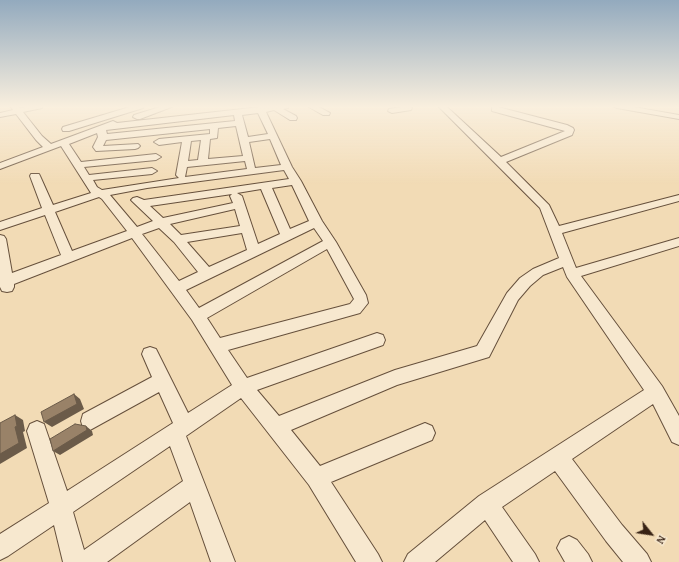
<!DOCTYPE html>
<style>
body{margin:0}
#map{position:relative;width:679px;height:562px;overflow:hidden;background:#f2dbb5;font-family:"Gentium Book Plus",serif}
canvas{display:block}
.north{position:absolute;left:631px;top:514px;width:40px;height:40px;-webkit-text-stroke:3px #f7e8cf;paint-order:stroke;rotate:120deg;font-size:11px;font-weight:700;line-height:16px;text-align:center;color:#382214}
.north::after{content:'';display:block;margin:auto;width:14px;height:18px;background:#382214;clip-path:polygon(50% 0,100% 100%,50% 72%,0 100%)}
</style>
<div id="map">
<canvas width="679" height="562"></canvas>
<div class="north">N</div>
</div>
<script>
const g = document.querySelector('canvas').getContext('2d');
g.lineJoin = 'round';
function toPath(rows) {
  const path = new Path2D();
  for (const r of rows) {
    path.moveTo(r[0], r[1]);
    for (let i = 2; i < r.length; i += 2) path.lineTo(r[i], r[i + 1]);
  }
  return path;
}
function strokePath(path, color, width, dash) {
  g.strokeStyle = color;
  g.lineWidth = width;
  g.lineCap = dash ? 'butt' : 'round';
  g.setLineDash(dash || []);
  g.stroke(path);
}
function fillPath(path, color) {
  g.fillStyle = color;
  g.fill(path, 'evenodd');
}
const minor = toPath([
 [10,106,18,106,20,108,30,106,43,106,42,108,23,112,42,136,51,144,113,121,117,123,269,106,289,106,288,108,283,109,296,116,297,118,296,120,290,120,274,110,266,112,292,167,301,181,322,221,336,242,366,295,368,303,360,313,228,350,247,378,377,333,383,335,385,340,383,345,257,390,279,416,395,370,477,346,507,293,520,278,533,269,559,258,540,208,438,106,446,106,501,157,565,131,492,111,492,107,498,107,567,125,573,128,574,130,572,135,506,162,549,205,559,226,679,195,679,201,562,233,576,268,679,238,679,246,581,276,662,386,679,416,679,445,672,442,653,404,572,459,622,525,647,554,651,562,623,562,606,541,555,471,502,507,535,554,539,562,513,562,485,520,435,562,404,562,408,554,479,496,644,390,567,277,563,267,543,275,530,286,518,300,489,357,397,385,291,430,320,466,425,423,432,426,435,433,432,440,331,482,378,554,382,562,356,562,309,485,241,398,186,436,235,562,211,562,190,502,107,562,63,562,54,525,8,556,0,560,0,534,49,503,27,431,30,424,37,421,44,424,67,491,173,423,159,392,90,430,83,428,81,421,83,414,152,377,142,354,144,349,150,347,156,349,188,413,232,385,192,320,132,238,14,284,14,287,12,291,7,292,2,291,0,287,0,235,4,236,6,239,12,273,61,255,45,215,0,230,0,222,42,208,30,176,31,174,39,174,40,176,53,205,91,193,61,146,0,169,0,163,43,147,36,140,16,114,0,117,0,113,13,110,10,106],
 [258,113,268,134,248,137,242,115,258,113],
 [234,115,235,121,107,134,106,130,234,115],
 [236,126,243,156,208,159,210,139,217,138,218,128,236,126],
 [210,129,210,134,159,139,154,142,159,145,182,142,176,175,179,178,102,190,97,187,93,180,152,174,157,171,152,168,89,175,84,167,156,160,161,157,156,154,81,162,69,144,97,133,98,137,93,147,96,151,135,149,138,148,140,146,138,144,103,146,106,140,210,129],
 [270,139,281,165,255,168,249,142,270,139],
 [201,140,198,160,188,161,191,141,201,140],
 [245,161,247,169,185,177,187,167,245,161],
 [284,170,289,179,144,200,137,197,133,198,131,200,133,202,153,221,137,227,110,195,147,188,284,170],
 [292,185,309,221,290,229,272,188,292,185],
 [261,189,280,234,258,244,242,196,237,193,261,189],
 [232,194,230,196,233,203,163,218,150,206,232,194],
 [99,197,102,199,127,231,72,251,55,212,99,197],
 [235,209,240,226,181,235,170,224,235,209],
 [159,228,174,242,198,272,179,281,142,234,159,228],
 [314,228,323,241,199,308,186,290,314,228],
 [242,233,247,250,209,267,187,242,242,233],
 [327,249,354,299,350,304,220,338,207,318,327,249],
 [170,446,183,481,84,550,73,512,170,446],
 [133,106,144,106,143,108,69,131,63,131,62,129,63,127,133,106],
 [163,106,174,106,140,119,137,119,133,117,134,115,163,106],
 [307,106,317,106,330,113,329,115,323,115,307,106],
 [408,106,412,108,411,110,392,113,388,111,389,109,408,106],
 [613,106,628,106,679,115,679,119,617,108,613,106],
 [569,536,577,540,588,554,592,562,565,562,557,548,561,540,569,536]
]);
strokePath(minor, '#66503c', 2);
fillPath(minor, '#f7e8cf');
fillPath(toPath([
 [74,394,80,399,84,409,52,427,44,422],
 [15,415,23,420,25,431,23,432,27,448,0,464,0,454,15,427],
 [86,426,92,431,93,435,60,455,53,451]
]), '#6b5b49');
const building = toPath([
 [74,394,77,404,44,422,41,412,74,394],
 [15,415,17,426,15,427,19,443,0,454,0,423,15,415],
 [75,424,86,426,87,430,53,451,50,439,75,424]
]);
fillPath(building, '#998268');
strokePath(building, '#6b5b49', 1);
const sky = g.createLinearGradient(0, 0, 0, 184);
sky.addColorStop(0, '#93aabe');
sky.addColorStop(0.58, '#f9efde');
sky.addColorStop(1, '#f9efde00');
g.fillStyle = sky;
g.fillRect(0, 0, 679, 184);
</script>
